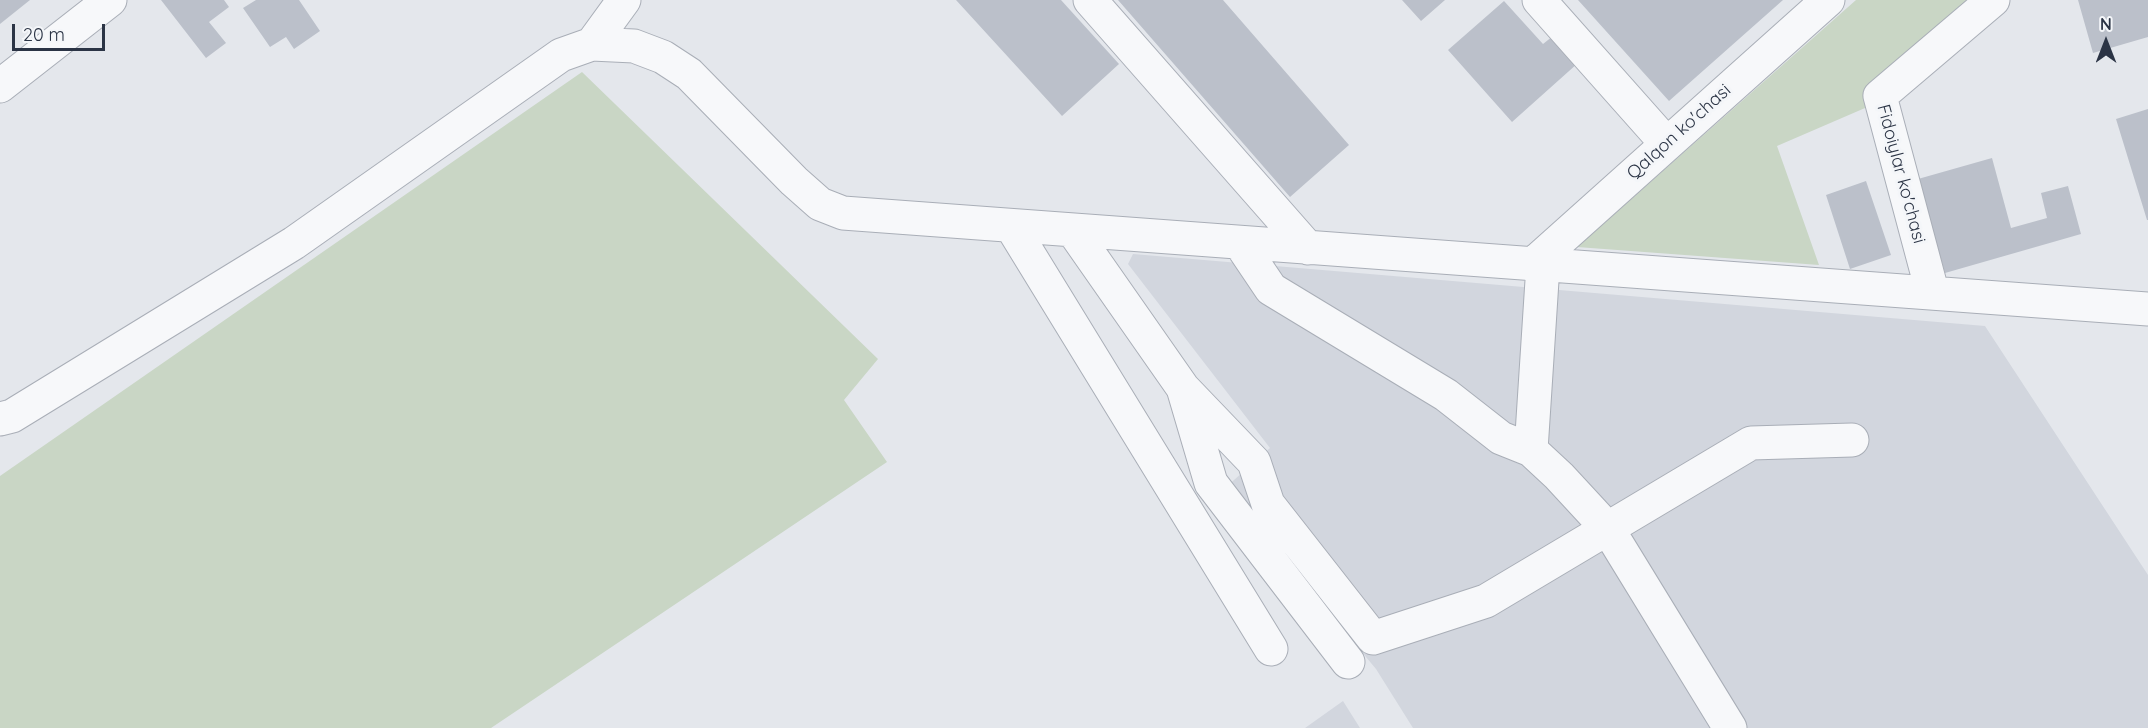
<!DOCTYPE html>
<style>
body{margin:0}
#map{position:relative;width:2148px;height:728px;overflow:hidden;background:#e4e7ec;font-family:Quicksand,sans-serif}
canvas{display:block}
.north{position:absolute;left:2076px;top:12px;width:60px;height:60px;-webkit-text-stroke:4px #f4f6f9;paint-order:stroke;rotate:0deg;font-size:16px;font-weight:700;line-height:24px;text-align:center;color:#2b3445}
.north::after{content:'';display:block;margin:auto;width:21px;height:27px;background:#2b3445;clip-path:polygon(50% 0,100% 100%,50% 72%,0 100%)}
.scale{position:absolute;left:12px;top:24px;width:93px;height:27px;box-sizing:border-box;border:3px solid #2b3445;border-top:0;padding-left:8px;font-size:18px;line-height:21px;white-space:nowrap;color:#2b3445;-webkit-text-stroke:4px #f4f6f9;paint-order:stroke}
</style>
<div id="map">
<canvas width="2148" height="728"></canvas>
<div class="north">N</div>
<div class="scale">20 m</div>
</div>
<script>
const g = document.querySelector('canvas').getContext('2d');
g.lineJoin = 'round';
function fillPath(path, color) {
  g.fillStyle = color;
  g.fill(path, 'evenodd');
}
function toPath(rows) {
  const path = new Path2D();
  for (const r of rows) {
    path.moveTo(r[0], r[1]);
    for (let i = 2; i < r.length; i += 2) path.lineTo(r[i], r[i + 1]);
  }
  return path;
}
function strokePath(path, color, width, dash) {
  g.strokeStyle = color;
  g.lineWidth = width;
  g.lineCap = dash ? 'butt' : 'round';
  g.setLineDash(dash || []);
  g.stroke(path);
}
function drawText(font, color, halo, rows, align = 'center') {
  g.font = font + ' Quicksand,sans-serif';
  g.lineWidth = 6;
  g.setLineDash([]);
  g.textBaseline = 'middle';
  g.strokeStyle = halo;
  g.fillStyle = color;
  for (const [text, x, y, turn = 0] of rows) {
    g.save();
    g.translate(x, y);
    g.rotate((+turn || 0) * Math.PI / 180);
    g.textAlign = isNaN(turn) ? turn : align;
    if (halo) g.strokeText(text, 0, 0);
    g.fillText(text, 0, 0);
    g.restore();
  }
}
fillPath(toPath([
 [1133,254,1985,326,2148,575,2148,728,1413,728,1376,669,1225,488,1270,448,1128,264],
 [1343,701,1360,728,1305,728]
]), '#d2d6de');
fillPath(toPath([
 [1856,0,1975,0,1872,105,1777,146,1819,265,1577,247],
 [582,72,878,359,844,400,887,462,491,728,0,728,0,476]
]), '#c9d6c5');
fillPath(toPath([
 [0,0,30,0,0,24],
 [161,0,224,0,229,7,209,22,226,43,206,58],
 [256,0,299,0,320,31,294,49,286,37,270,47,243,8],
 [956,0,1061,0,1119,64,1062,116],
 [1118,0,1223,0,1349,145,1290,197],
 [1402,0,1445,0,1421,21],
 [1578,0,1783,0,1669,101],
 [2078,0,2148,0,2148,37,2093,53],
 [1504,1,1543,44,1553,36,1578,63,1512,122,1448,50],
 [2148,109,2148,220,2147,220,2116,119],
 [1992,158,2011,228,2047,218,2041,193,2068,186,2081,234,1945,273,1918,179],
 [1866,181,1891,255,1850,269,1826,195]
]), '#bbc0ca');
const minor = toPath([
 [1090,0,1308,248],
 [1539,0,1666,143],
 [592,44,624,0],
 [0,86,110,0],
 [1012,227,1271,649],
 [1074,232,1183,388,1211,483,1348,662],
 [1240,243,1271,289,1446,395,1501,438,1531,450,1559,476,1608,529,1730,728],
 [1532,265,1828,0],
 [1932,291,1880,96,1993,0],
 [1183,388,1254,462,1268,504,1373,638,1486,601,1751,443,1852,440],
 [0,419,12,416,294,243,561,55,592,44,634,46,663,57,689,74,794,181,820,204,843,213,2148,309],
 [1531,450,1543,265]
]);
strokePath(minor, '#a9aeb7', 35);
strokePath(minor, '#f7f8fa', 33);
drawText('18px', '#2b3445', '#f4f6f9', [
 ["Qalqon ko'chasi",1679,132,-42],
 ["Fidoiylar ko'chasi",1901,174,75]
]);
</script>
